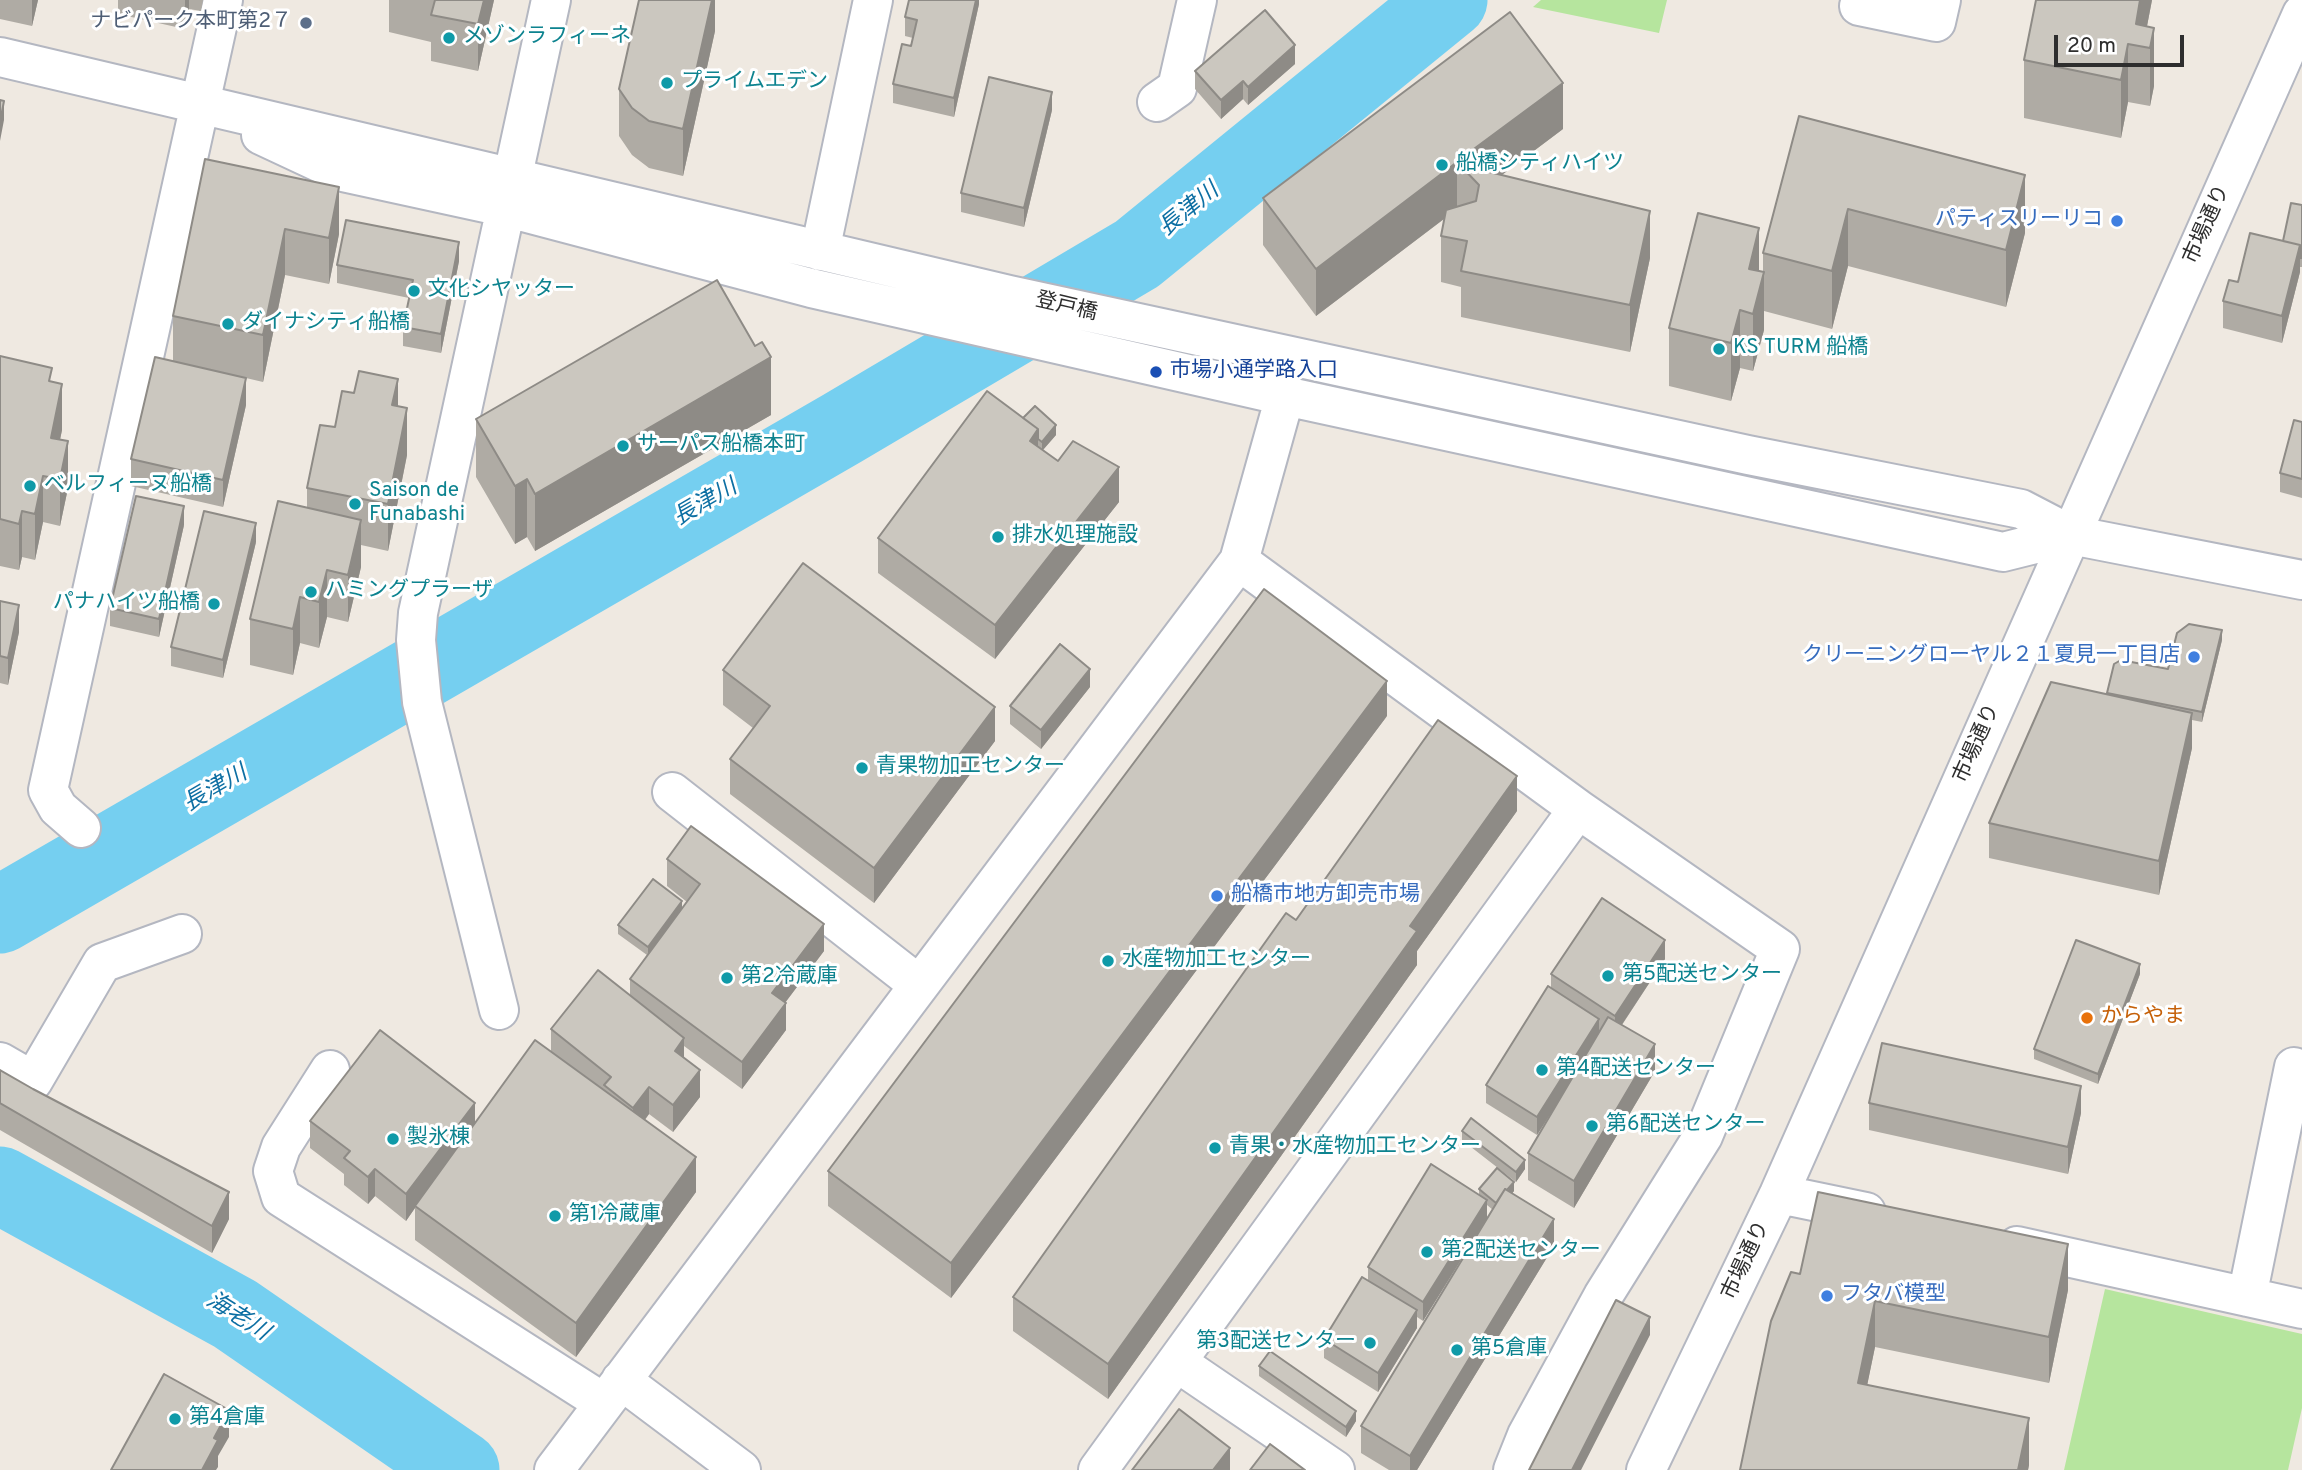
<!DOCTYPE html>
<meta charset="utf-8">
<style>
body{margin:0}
#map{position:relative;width:2302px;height:1470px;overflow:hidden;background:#efe9e1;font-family:Overpass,sans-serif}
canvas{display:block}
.scale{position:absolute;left:2054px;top:35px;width:130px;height:32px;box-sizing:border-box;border:4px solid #2e2e2e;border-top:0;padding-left:9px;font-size:21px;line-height:24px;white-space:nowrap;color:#2e2e2e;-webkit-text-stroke:5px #fff;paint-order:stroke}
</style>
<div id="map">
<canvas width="2302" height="1470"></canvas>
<div class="scale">20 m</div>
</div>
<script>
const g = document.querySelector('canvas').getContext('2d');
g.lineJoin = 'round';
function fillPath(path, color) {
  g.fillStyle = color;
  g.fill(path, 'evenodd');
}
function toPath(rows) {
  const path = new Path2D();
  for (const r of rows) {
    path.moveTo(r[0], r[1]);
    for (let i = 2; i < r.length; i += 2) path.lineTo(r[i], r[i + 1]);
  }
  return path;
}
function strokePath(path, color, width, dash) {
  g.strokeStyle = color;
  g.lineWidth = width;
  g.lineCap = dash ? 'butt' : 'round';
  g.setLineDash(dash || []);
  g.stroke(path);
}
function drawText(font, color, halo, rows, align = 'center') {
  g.font = font + ' Overpass,"Noto Sans JP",sans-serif';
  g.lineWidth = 6;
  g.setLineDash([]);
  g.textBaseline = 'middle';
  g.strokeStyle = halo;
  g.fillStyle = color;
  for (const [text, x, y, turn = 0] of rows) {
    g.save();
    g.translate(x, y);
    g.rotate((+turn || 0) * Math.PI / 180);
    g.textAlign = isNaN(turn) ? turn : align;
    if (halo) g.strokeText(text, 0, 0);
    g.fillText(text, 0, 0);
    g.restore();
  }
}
fillPath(toPath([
 [1541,0,1667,0,1659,33,1533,7],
 [2105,1289,2302,1334,2302,1408,2288,1470,2064,1470]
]), '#b6e59e');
strokePath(toPath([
 [0,915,841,429,1137,254,1449,0],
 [0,1185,235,1314,461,1470]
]), '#75cff0', 77);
const minor = toPath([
 [1861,0,1859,6,1936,22,1941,0],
 [0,57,1009,295,1748,455,2021,509,2071,535,2302,580],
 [1157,102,1177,88,1197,0],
 [261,135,338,171,508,208,811,288,1285,396,2003,552,2071,535],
 [820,251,873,0],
 [1239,561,1285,396],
 [672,792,919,985],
 [81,828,58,808,48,790,223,0],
 [499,1010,422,702,416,640,418,613,551,0],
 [0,1062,33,1081,102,963,182,934],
 [330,1070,281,1147,273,1171,281,1197,604,1403],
 [1779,1194,1866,1212],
 [2017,1246,2302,1309],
 [2247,1297,2294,1067],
 [1178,1363,1335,1470],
 [621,1380,741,1470],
 [554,1470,1239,561,1578,809,1098,1470],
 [1513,1470,1527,1435,1603,1296,1703,1136,1780,949,1578,809],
 [1646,1470,1779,1194,2302,14]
]);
strokePath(minor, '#b4b7c1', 42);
strokePath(minor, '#fff', 38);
fillPath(toPath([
 [0,0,38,0,32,26,0,19],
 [118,0,203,0,201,11,189,9,185,29,118,14],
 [389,0,494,0,478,71,431,61,431,42,389,32],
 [715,0,715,31,683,176,649,168,632,155,619,136,619,89],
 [979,0,979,4,954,117,893,103,893,84,911,46,913,38,905,36,905,17],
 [2152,0,2147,26,2154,28,2154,86,2150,106,2128,102,2121,138,2024,118,2024,60],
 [1295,64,1248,105,1243,99,1221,119,1195,89,1195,71],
 [1052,110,1024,227,961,212,961,193],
 [1799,116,2025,233,2006,307,1848,266,1832,329,1764,311,1764,330,1753,371,1740,368,1731,401,1669,386,1669,328,1763,272,1763,253],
 [1563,129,1502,175,1650,258,1630,352,1461,317,1461,287,1441,282,1441,236,1444,219,1316,316,1263,245,1263,198],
 [205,159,339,234,329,284,285,275,263,382,246,378,246,405,223,507,131,486,131,459,173,361,173,316],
 [2302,205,2302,267,2300,267,2300,272,2282,343,2223,328,2223,301,2238,282,2283,241],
 [459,261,441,353,403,346,403,327,409,298,337,283,337,265],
 [0,356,52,382,62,430,60,440,68,488,60,526,43,522,35,560,22,557,19,570,0,566],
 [398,406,407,455,388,551,361,545,361,567,348,622,327,617,319,648,300,643,293,675,250,665,250,619,307,508,307,488,335,427],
 [771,415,535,551,527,537,515,544,476,477,476,419],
 [1023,418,1056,435,1043,450,1058,461,1119,502,995,659,878,573,878,538],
 [2302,422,2302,498,2280,492,2280,473],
 [184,525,159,637,110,626,110,608],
 [256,542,223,678,171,666,171,647],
 [0,601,19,632,8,685,0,683],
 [2222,640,2202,722,2192,720,2192,748,2159,895,1989,858,1989,823,2107,694,2168,669],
 [723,670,995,741,874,903,730,794,730,759,753,728,723,705],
 [1090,687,1041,749,1010,724,1010,706],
 [1387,716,951,1298,828,1206,828,1171],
 [1517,811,1417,951,1417,965,1108,1399,1013,1331,1013,1297,1296,920],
 [667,859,824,951,785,1003,786,1030,742,1089,684,1046,684,1058,700,1097,673,1132,649,1114,645,1120,696,1192,576,1357,415,1240,415,1208,406,1221,375,1196,368,1204,344,1185,344,1174,310,1148,310,1121,475,1123,551,1052,551,1029,630,995,630,979,647,955,618,934,618,925,682,909,687,902,667,886],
 [1665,959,1622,1025,1655,1071,1574,1208,1528,1180,1528,1153,1559,1100,1537,1135,1486,1103,1486,1085,1551,988,1551,974],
 [2140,974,2098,1084,2034,1059,2034,1049],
 [0,1070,229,1219,212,1253,0,1130],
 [1869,1103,2081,1113,2068,1174,1869,1130],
 [1462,1131,1525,1169,1516,1182,1462,1140],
 [1479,1189,1514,1191,1512,1193,1554,1246,1417,1470,1389,1470,1361,1453,1361,1426,1493,1210,1487,1205,1487,1218,1423,1321,1417,1317,1417,1328,1378,1392,1324,1358,1324,1339,1368,1280,1368,1267,1479,1195],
 [1800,1274,2068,1290,2049,1383,1875,1347,1867,1385,2029,1465,2028,1470,1740,1470],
 [1259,1366,1356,1421,1346,1437,1259,1376]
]), '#afaba4');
fillPath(toPath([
 [32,0,38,0,32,26],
 [185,0,189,0,189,9,185,29],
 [484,0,494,0,478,71,478,24],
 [712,0,715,0,715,31,683,176,683,129],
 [976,0,979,0,979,4,954,117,954,98],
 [2140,0,2152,0,2143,47,2136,24],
 [2154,28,2154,86,2150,106,2150,48],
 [2128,44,2128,102,2121,138,2121,80],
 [1295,45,1295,64,1248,105,1248,87],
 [1243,81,1243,99,1221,119,1221,100],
 [1563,83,1563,129,1479,192,1479,185,1467,154],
 [1052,92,1052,110,1024,227,1024,208],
 [4,101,4,120,0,141,0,122],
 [1457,162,1457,209,1316,316,1316,269],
 [2025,175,2025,233,2006,307,2006,250],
 [339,187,339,234,329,284,329,238],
 [1848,209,1848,266,1832,329,1832,271],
 [1650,211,1650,258,1630,352,1630,305],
 [1759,228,1759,286,1749,269],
 [285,229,285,275,263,382,263,335],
 [459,242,459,261,441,353,441,334],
 [2300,245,2300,272,2282,343,2282,316],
 [1764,272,1764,330,1753,371,1753,314],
 [1740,310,1740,368,1731,401,1731,343],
 [771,357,771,415,535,551,535,494],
 [246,378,246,405,223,507,223,480],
 [398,379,398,425,392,405],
 [62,384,62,430,52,477,51,438],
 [407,408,407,455,388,551,388,504],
 [1056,425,1056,435,1042,451,1042,442],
 [1038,429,1038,464,1030,441],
 [68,441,68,488,60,526,60,479],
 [1119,467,1119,502,995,659,995,625],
 [43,476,43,522,35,560,35,514],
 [527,479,527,537,515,544,515,486],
 [184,506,184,525,159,637,159,619],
 [22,511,22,557,19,570,19,524],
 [361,520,361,567,348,622,348,575],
 [256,523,256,542,223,678,223,660],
 [327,570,327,617,319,648,319,602],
 [300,597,300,643,293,675,293,629],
 [19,605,19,632,8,685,8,658],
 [2222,630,2222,640,2202,722,2202,712],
 [1090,669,1090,687,1041,749,1041,730],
 [1387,681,1387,716,951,1298,951,1263],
 [995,707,995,741,874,903,874,868],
 [2192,713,2192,748,2159,895,2159,861],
 [1517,776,1517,811,1417,951,1417,965,1108,1399,1108,1364,1410,926],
 [682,901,682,911,648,956,648,947],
 [824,924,824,951,772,1020,772,993],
 [1665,940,1665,959,1615,1035,1615,1016],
 [2140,964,2140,974,2098,1084,2098,1074],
 [786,1003,786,1030,742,1089,742,1062],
 [1599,1019,1599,1038,1537,1135,1537,1117],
 [684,1038,684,1065,675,1051],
 [1655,1044,1655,1071,1574,1208,1574,1181],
 [700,1070,700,1097,673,1132,673,1105],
 [2081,1086,2081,1113,2068,1174,2068,1147],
 [649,1087,649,1114,633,1135,633,1108],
 [475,1103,475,1130,415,1206,415,1208,406,1221,406,1194],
 [696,1157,696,1192,576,1357,576,1323],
 [1525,1160,1525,1169,1516,1182,1516,1172],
 [375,1169,375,1196,368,1204,368,1177],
 [1514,1182,1514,1191,1497,1213,1497,1204],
 [229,1192,229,1219,212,1253,212,1226],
 [1487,1200,1487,1218,1423,1321,1423,1302],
 [1554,1219,1554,1246,1417,1470,1410,1470,1410,1456],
 [2068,1244,2068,1290,2049,1383,2049,1337],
 [1875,1301,1875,1347,1858,1430,1858,1383],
 [1417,1310,1417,1328,1378,1392,1378,1373],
 [1650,1317,1650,1335,1581,1470,1572,1470],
 [229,1410,229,1437,218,1456,218,1467,216,1470,202,1470,214,1438],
 [1356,1411,1356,1421,1346,1437,1346,1427],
 [2029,1418,2029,1465,2028,1470,2018,1470],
 [1230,1448,1230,1470,1213,1470]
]), '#8e8b86');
const building = toPath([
 [435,0,484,0,478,24,431,15,435,0],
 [639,0,712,0,683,129,649,121,632,108,619,89,639,0],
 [909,0,976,0,954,98,893,84,902,44,911,46,917,20,905,17,909,0],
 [2036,0,2140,0,2136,24,2154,28,2150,48,2128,44,2121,80,2024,60,2036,0],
 [1265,10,1295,45,1248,87,1243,81,1221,100,1195,71,1265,10],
 [1510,12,1563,83,1467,154,1481,170,1650,211,1630,305,1461,271,1467,241,1441,236,1446,210,1476,201,1479,185,1457,162,1316,269,1263,198,1510,12],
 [989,77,1052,92,1024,208,961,193,989,77],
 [0,100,4,101,0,122,0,100],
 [1799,116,2025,175,2006,250,1848,209,1832,271,1763,253,1799,116],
 [205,159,339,187,329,238,285,229,263,335,173,316,205,159],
 [2291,203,2302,205,2302,258,2300,258,2300,245,2283,241,2291,203],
 [1698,213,1759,228,1749,269,1764,272,1753,314,1740,310,1731,343,1669,328,1698,213],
 [346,220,459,242,441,334,403,327,413,280,337,265,346,220],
 [2250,233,2300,245,2282,316,2223,301,2229,280,2238,282,2250,233],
 [717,280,755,346,762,342,771,357,535,494,527,479,515,486,476,419,717,280],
 [0,356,52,368,49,381,62,384,51,438,68,441,60,479,43,476,35,514,22,511,19,524,0,519,0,356],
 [155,357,246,378,223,480,131,459,155,357],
 [359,371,398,379,392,405,407,408,388,504,307,488,320,425,335,427,342,391,354,393,359,371],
 [987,391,1038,429,1030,441,1058,461,1073,441,1119,467,995,625,878,538,987,391],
 [1035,406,1056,425,1042,442,1038,439,1038,429,1023,418,1035,406],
 [2294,420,2302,422,2302,479,2280,473,2294,420],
 [136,496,184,506,159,619,110,608,136,496],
 [278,501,361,520,348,575,327,570,319,602,300,597,293,629,250,619,278,501],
 [204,511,256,523,223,660,171,647,204,511],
 [803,563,995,707,874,868,730,759,770,706,723,670,803,563],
 [1264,589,1387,681,951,1263,828,1171,1264,589],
 [0,601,19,605,8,658,0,656,0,601],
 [2189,624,2222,630,2202,712,2107,693,2114,664,2121,660,2168,669,2177,633,2189,624],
 [1060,644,1090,669,1041,730,1010,706,1060,644],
 [2051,682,2192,713,2159,861,1989,823,2051,682],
 [1438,720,1517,776,1410,926,1417,931,1108,1364,1013,1297,1286,913,1296,920,1438,720],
 [691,826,824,924,772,993,786,1003,742,1062,630,979,700,884,667,859,691,826],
 [653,879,682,901,648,947,618,925,653,879],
 [1602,898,1665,940,1615,1016,1551,974,1602,898],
 [2076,940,2140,964,2098,1074,2034,1049,2076,940],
 [598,970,684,1038,675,1051,700,1070,673,1105,649,1087,633,1108,604,1085,611,1077,551,1029,598,970],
 [1548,986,1599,1019,1537,1117,1486,1085,1548,986],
 [1608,1017,1655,1044,1574,1181,1528,1153,1608,1017],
 [380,1030,475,1103,406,1194,375,1169,368,1177,344,1158,350,1151,310,1121,380,1030],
 [535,1040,696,1157,576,1323,415,1206,535,1040],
 [1882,1043,2081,1086,2068,1147,1869,1103,1882,1043],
 [0,1070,33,1089,229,1192,212,1226,0,1103,0,1070],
 [1471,1118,1525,1160,1516,1172,1462,1131,1471,1118],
 [1431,1164,1487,1200,1423,1302,1368,1267,1431,1164],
 [1497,1168,1514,1182,1507,1190,1505,1189,1496,1203,1479,1189,1497,1168],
 [1505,1189,1554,1219,1410,1456,1361,1426,1505,1189],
 [1818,1192,2068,1244,2049,1337,1875,1301,1858,1383,2029,1418,2018,1470,1740,1470,1771,1321,1791,1272,1800,1274,1818,1192],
 [1362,1277,1417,1310,1378,1373,1324,1339,1362,1277],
 [1616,1300,1650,1317,1572,1470,1529,1470,1616,1300],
 [1270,1351,1356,1411,1346,1427,1259,1366,1270,1351],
 [164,1374,229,1410,214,1438,218,1440,202,1470,111,1470,164,1374],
 [1179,1409,1230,1448,1213,1470,1132,1470,1179,1409],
 [1270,1444,1305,1470,1250,1470,1270,1444]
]);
fillPath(building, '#cbc7bf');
strokePath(building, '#8e8b86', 2);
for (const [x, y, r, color] of [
 [306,23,7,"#5c6f8a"],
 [449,38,7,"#0f9aa8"],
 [667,83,7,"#0f9aa8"],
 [1442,165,7,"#0f9aa8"],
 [2117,221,7,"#3f7fe0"],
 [414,291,7,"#0f9aa8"],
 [228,324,7,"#0f9aa8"],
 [1719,349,7,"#0f9aa8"],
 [1156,372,7,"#1a4fb4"],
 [623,446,7,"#0f9aa8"],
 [30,486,7,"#0f9aa8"],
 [355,504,7,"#0f9aa8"],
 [998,537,7,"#0f9aa8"],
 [311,592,7,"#0f9aa8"],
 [214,604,7,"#0f9aa8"],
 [2194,657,7,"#3f7fe0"],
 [862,768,7,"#0f9aa8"],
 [1217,896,7,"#3f7fe0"],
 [1108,961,7,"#0f9aa8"],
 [1608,976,7,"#0f9aa8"],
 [727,978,7,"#0f9aa8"],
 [2087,1018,7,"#e8710a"],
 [1542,1070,7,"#0f9aa8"],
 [1592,1126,7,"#0f9aa8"],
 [393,1139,7,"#0f9aa8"],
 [1215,1148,7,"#0f9aa8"],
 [555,1216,7,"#0f9aa8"],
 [1427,1252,7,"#0f9aa8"],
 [1827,1296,7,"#3f7fe0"],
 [1370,1343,7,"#0f9aa8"],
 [1457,1350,7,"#0f9aa8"],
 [175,1419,7,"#0f9aa8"]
]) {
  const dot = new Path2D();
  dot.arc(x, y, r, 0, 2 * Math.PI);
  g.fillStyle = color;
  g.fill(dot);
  strokePath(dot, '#fff', 2.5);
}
drawText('21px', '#4e5e75', '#fff', [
 ["ナビパーク本町第2７",292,23]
], 'right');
drawText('21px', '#0d838f', '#fff', [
 ["メゾンラフィーネ",463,38],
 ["プライムエデン",681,83],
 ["船橋シティハイツ",1456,165],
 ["文化シヤッター",428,291],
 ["ダイナシティ船橋",242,324],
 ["KS TURM 船橋",1733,349],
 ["サーパス船橋本町",637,446],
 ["ベルフィーヌ船橋",44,486],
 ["Saison de",369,492],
 ["Funabashi",369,516],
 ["排水処理施設",1012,537],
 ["ハミングプラーザ",325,592],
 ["パナハイツ船橋",200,604,"right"],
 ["青果物加工センター",876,768],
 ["水産物加工センター",1122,961],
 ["第5配送センター",1622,976],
 ["第2冷蔵庫",741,978],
 ["第4配送センター",1556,1070],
 ["第6配送センター",1606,1126],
 ["製氷棟",407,1139],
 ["青果・水産物加工センター",1229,1148],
 ["第1冷蔵庫",569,1216],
 ["第2配送センター",1441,1252],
 ["第3配送センター",1356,1343,"right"],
 ["第5倉庫",1471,1350],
 ["第4倉庫",189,1419]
], 'left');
drawText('21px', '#366cbe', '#fff', [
 ["パティスリーリコ",2103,221],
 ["クリーニングローヤル２１夏見一丁目店",2180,657],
 ["船橋市地方卸売市場",1231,896,"left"],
 ["フタバ模型",1841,1296,"left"]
], 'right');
drawText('21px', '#2e2e2e', '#fff', [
 ["市場通り",2208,225,-66],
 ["登戸橋",1066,308,13],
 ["市場通り",1978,744,-66],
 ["市場通り",1747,1261,-65]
]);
drawText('21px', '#164399', '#fff', [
 ["市場小通学路入口",1170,372]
], 'left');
drawText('21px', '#c56008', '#fff', [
 ["からやま",2101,1018]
], 'left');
drawText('italic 23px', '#0d6fa3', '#fff', [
 ["長津川",1190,211,-39],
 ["長津川",706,504,-30],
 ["長津川",216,790,-30],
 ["海老川",237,1318,32]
]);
</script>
